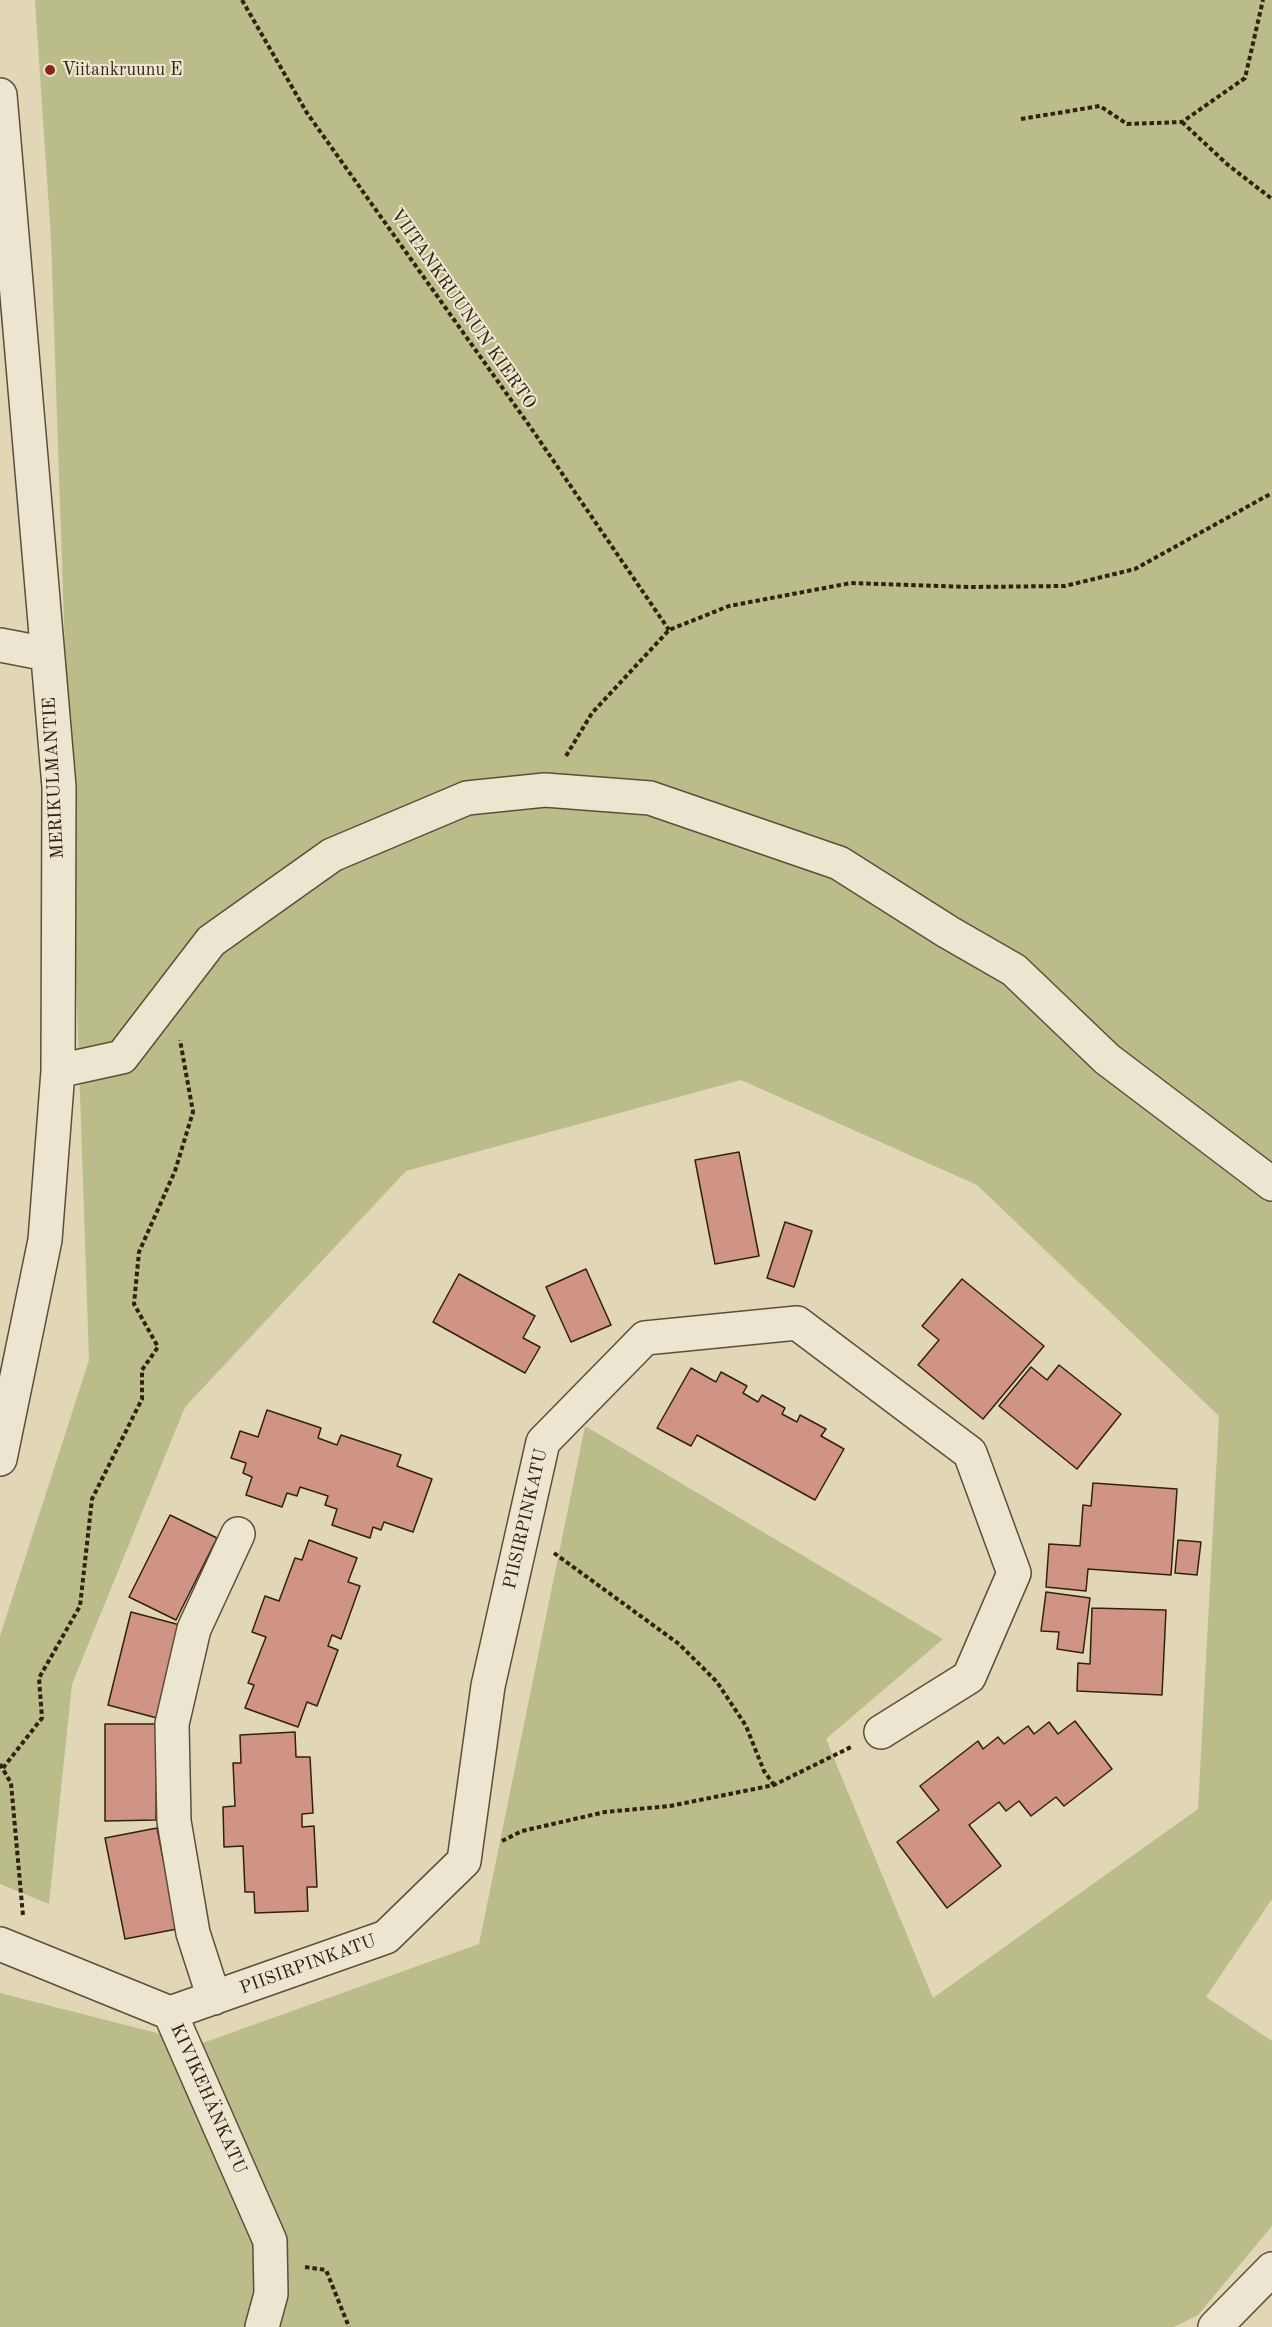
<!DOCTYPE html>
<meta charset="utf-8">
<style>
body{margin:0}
canvas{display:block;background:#e1d7b7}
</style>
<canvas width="1272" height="2327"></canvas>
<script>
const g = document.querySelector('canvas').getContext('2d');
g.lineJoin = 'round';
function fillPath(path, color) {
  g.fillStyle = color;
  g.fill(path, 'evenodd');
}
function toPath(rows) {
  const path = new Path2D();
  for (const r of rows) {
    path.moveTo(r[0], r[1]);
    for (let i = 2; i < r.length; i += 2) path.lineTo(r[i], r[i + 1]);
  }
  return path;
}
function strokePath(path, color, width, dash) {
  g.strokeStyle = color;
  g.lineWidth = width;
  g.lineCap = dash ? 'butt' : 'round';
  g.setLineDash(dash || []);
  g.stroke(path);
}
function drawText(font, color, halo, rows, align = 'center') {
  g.font = font + ' "Old Standard TT",serif';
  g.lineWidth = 4.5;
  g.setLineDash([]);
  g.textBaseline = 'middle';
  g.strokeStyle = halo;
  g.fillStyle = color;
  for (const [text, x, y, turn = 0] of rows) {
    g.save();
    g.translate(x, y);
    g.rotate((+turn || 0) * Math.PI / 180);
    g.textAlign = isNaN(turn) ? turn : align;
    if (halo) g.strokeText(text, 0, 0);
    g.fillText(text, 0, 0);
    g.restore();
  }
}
fillPath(toPath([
 [35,0,1272,0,1272,1899,1206,1997,1272,2041,1272,2226,1198,2315,1174,2327,0,2327,0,1993,200,2044,479,1944,585,1426,943,1639,826,1739,933,1998,1198,1809,1219,1416,977,1185,741,1080,406,1171,185,1407,72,1684,49,1904,0,1884,0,1636,89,1360,51,239]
]), '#babc89');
const building = toPath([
 [739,1152,759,1256,715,1264,695,1160,739,1152],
 [785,1222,812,1231,794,1287,767,1278,785,1222],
 [586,1269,611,1325,571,1342,546,1287,586,1269],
 [459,1274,535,1316,523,1338,540,1347,525,1373,433,1322,459,1274],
 [962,1279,1044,1346,983,1419,918,1365,939,1340,922,1326,962,1279],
 [1059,1365,1121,1414,1077,1469,999,1406,1031,1367,1047,1380,1059,1365],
 [691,1368,716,1382,721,1372,747,1386,743,1393,758,1402,762,1395,785,1408,782,1414,797,1422,800,1415,826,1429,821,1436,844,1449,815,1500,697,1435,691,1446,657,1428,691,1368],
 [267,1410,321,1428,318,1438,337,1445,341,1435,401,1455,397,1466,432,1479,413,1532,384,1522,381,1530,373,1527,370,1538,332,1525,337,1509,325,1505,328,1496,300,1487,297,1496,287,1493,282,1507,246,1495,252,1477,243,1473,246,1463,231,1458,240,1431,258,1437,267,1410],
 [1093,1483,1177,1489,1171,1575,1088,1569,1086,1591,1046,1587,1049,1544,1080,1546,1083,1505,1091,1506,1093,1483],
 [170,1515,217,1538,176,1620,129,1597,170,1515],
 [309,1540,357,1558,348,1582,360,1586,341,1639,332,1635,328,1646,338,1650,317,1706,307,1702,298,1727,245,1708,254,1685,248,1683,266,1637,252,1632,265,1596,279,1601,295,1558,302,1560,309,1540],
 [1178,1540,1201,1542,1197,1575,1175,1573,1178,1540],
 [1046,1592,1090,1598,1083,1653,1057,1649,1059,1632,1041,1631,1046,1592],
 [1092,1608,1166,1610,1162,1695,1077,1691,1078,1663,1090,1664,1092,1608],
 [131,1612,180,1625,157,1718,108,1705,131,1612],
 [1075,1721,1112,1769,1064,1806,1056,1797,1031,1816,1019,1801,1006,1811,999,1802,969,1825,1001,1866,947,1908,897,1842,939,1810,920,1786,978,1741,983,1749,998,1737,1004,1744,1028,1726,1034,1734,1049,1722,1058,1734,1075,1721],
 [105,1724,157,1724,156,1820,105,1821,105,1724],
 [295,1732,296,1757,310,1757,313,1813,302,1814,302,1827,314,1826,317,1887,307,1887,308,1911,255,1913,254,1892,245,1892,243,1846,224,1847,223,1807,235,1806,233,1763,241,1763,240,1735,295,1732],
 [157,1828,177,1929,125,1939,105,1838,157,1828]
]);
fillPath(building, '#d09487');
strokePath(building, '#33200e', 1.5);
const minor = toPath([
 [0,95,59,787,58,1071,45,1240,0,1459],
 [0,645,47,654],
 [58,1071,122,1057,211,941,332,855,467,798,545,790,650,798,839,863,948,932,1014,970,1107,1059,1272,1184],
 [0,1944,170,2013,270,2241,271,2294,262,2327],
 [214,1998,193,1933,174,1821,172,1724,194,1629,238,1534],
 [170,2013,386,1937,464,1861,488,1686,543,1442,645,1338,797,1323,970,1453,1014,1573,969,1677,881,1732],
 [1215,2327,1272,2269]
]);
strokePath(minor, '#5e4e38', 36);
strokePath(toPath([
 [242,0,307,113,531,428,669,630],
 [1021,119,1100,106,1127,124,1182,122,1245,78,1263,0],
 [1182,122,1228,165,1272,199],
 [566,756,592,713,669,630,729,606,851,583,971,587,1065,586,1135,569,1272,493],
 [554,1553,679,1644,717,1682,746,1726,764,1771,774,1785],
 [0,1764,11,1783,23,1916],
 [3,1768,42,1718,39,1678,80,1606,92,1499,142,1399,142,1370,158,1347,134,1304,139,1252,175,1171,193,1112,180,1040],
 [502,1841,522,1831,605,1812,670,1806,774,1785,851,1747],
 [305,2267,326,2270,349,2327]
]), '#33200e', 4, [4.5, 3]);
strokePath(minor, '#ece5d0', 33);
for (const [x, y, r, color] of [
 [50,70,6,"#8f2418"]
]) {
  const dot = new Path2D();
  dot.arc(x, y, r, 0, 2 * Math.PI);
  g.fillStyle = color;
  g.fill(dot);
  strokePath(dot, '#ece5d0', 2);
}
drawText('18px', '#33200e', '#ece5d0', [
 ["Viitankruunu E",62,70]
], 'left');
drawText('18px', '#33200e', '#ece5d0', [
 ["VIITANKRUUNUN KIERTO",463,309,55],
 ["MERIKULMANTIE",54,778,-93],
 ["PIISIRPINKATU",526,1519,-77],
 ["PIISIRPINKATU",308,1965,-20],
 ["KIVIKEHÄNKATU",208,2099,66]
]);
</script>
